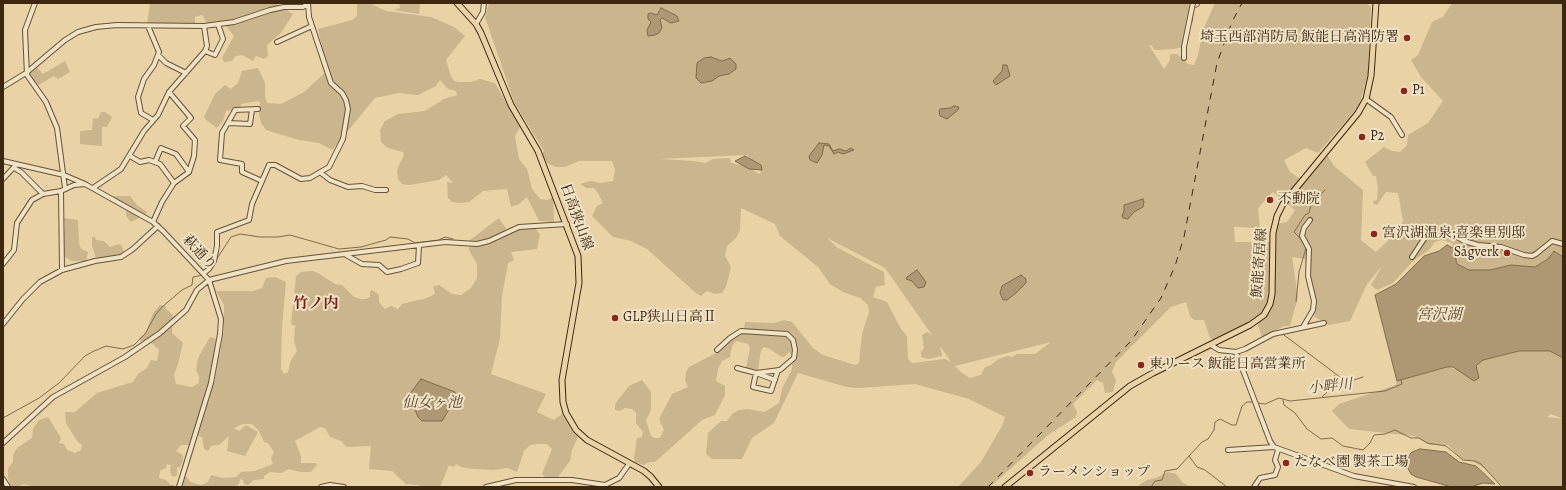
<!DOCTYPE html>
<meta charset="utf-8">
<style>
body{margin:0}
#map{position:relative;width:1566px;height:490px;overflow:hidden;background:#e8d2a6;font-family:Alegreya,serif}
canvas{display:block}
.frame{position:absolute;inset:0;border:4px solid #3e2710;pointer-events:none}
</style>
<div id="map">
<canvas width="1566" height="490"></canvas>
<div class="frame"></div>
</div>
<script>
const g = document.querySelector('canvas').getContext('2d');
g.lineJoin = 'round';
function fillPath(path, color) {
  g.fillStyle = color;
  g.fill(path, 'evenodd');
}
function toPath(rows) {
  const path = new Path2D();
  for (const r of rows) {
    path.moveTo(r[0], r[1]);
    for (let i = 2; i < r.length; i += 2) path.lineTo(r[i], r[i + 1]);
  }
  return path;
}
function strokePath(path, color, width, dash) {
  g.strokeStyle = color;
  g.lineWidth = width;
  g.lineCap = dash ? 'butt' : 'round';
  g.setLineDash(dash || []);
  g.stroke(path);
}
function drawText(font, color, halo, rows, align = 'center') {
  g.font = font + ' Alegreya,"Noto Serif JP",serif';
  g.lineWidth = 4;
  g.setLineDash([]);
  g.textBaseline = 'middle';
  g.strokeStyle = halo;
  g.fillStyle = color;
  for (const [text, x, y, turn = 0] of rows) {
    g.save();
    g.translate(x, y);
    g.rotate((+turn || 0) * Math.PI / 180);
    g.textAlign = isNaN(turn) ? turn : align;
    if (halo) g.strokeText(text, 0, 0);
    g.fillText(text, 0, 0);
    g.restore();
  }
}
fillPath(toPath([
 [150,3,275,3,293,14,281,33,267,45,268,56,264,59,256,56,253,61,242,55,236,56,232,61,224,62,222,58,234,36,226,26,219,21,207,23,202,15,195,17,195,25,147,25],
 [357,3,369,3,386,11,431,17,454,27,465,36,446,60,451,76,454,81,459,82,471,82,480,79,495,83,520,127,515,136,519,159,527,169,532,189,540,199,547,200,553,197,554,222,539,221,527,197,519,204,511,207,507,189,483,191,469,202,460,203,452,202,448,198,447,182,453,183,446,175,439,180,409,185,402,184,398,179,397,170,404,155,403,152,388,148,381,142,380,130,385,121,398,114,425,111,444,99,457,95,456,91,448,89,440,80,436,86,418,95,399,93,375,98,332,150,319,143,299,140,266,130,261,123,259,114,260,102,257,101,241,104,240,109,226,111,223,121,217,128,206,120,204,117,215,94,225,85,231,89,238,83,242,71,258,68,265,83,265,96,267,103,281,104,304,92,329,69,324,56,318,29,352,20,357,16],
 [399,3,420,3,419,14,394,10,400,8],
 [489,3,1192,3,1185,46,1175,49,1155,50,1151,45,1149,45,1164,69,1170,60,1170,55,1173,54,1177,54,1188,64,1194,65,1198,55,1203,30,1215,3,1367,3,1371,7,1368,74,1359,106,1318,153,1306,148,1284,160,1290,172,1305,182,1327,155,1334,166,1363,190,1361,240,1376,252,1398,231,1403,221,1398,193,1386,192,1377,205,1373,203,1373,201,1377,200,1378,189,1376,176,1373,176,1365,162,1384,147,1392,151,1400,152,1407,145,1408,135,1428,123,1443,101,1421,77,1411,60,1418,55,1432,22,1443,17,1452,3,1563,3,1563,257,1554,251,1548,259,1535,267,1511,265,1490,270,1469,270,1457,264,1452,243,1442,240,1435,242,1429,250,1413,261,1393,283,1377,290,1371,285,1383,265,1367,284,1350,321,1329,325,1315,317,1305,259,1292,257,1298,297,1290,326,1284,326,1262,337,1256,320,1214,340,1210,338,1204,320,1194,320,1190,316,1186,302,1171,307,1116,362,1112,372,1116,380,1113,392,1105,393,1103,383,1097,380,1073,404,1077,412,1076,417,1048,435,990,487,958,487,981,462,1002,426,1005,417,969,399,915,384,859,388,847,387,798,373,774,423,752,438,742,459,712,459,706,454,708,433,721,421,727,421,732,414,739,410,748,409,765,412,779,403,782,389,792,369,792,364,797,359,789,352,784,357,780,356,770,349,764,347,761,350,758,370,746,368,750,348,748,344,736,341,732,346,730,357,722,361,718,369,716,381,725,386,725,395,715,415,702,420,655,462,649,462,644,465,635,462,634,458,637,438,642,437,643,432,636,423,636,413,632,409,625,408,620,411,615,410,615,404,629,386,642,380,651,392,651,410,646,420,651,436,654,438,660,438,664,430,659,419,672,394,688,387,685,380,686,372,689,367,720,351,725,347,733,333,744,329,745,322,774,323,784,320,792,322,813,348,823,355,855,365,859,363,862,334,869,312,868,305,860,298,843,292,830,284,818,267,780,236,775,224,741,208,740,230,736,238,727,246,725,256,731,267,726,287,722,293,715,294,707,291,701,296,697,294,647,249,631,241,613,237,592,216,597,206,603,203,598,193,594,188,586,188,580,184,591,181,600,183,613,181,615,170,612,161,579,161,565,167,556,167,547,163,542,154,544,151,514,102,485,17],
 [747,155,761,172,759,174,746,166,731,163,730,158,713,159,705,163,694,161,659,159],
 [1273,192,1295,210,1287,222,1276,224,1275,238,1270,242,1235,242,1234,227,1260,228,1258,208],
 [827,238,885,268,932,335,927,332,922,335,924,348,921,352,921,357,928,359,942,356,940,346,951,362,945,359,912,363,908,359,907,336,901,329,887,302,873,297,876,287,885,285,884,272,838,248],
 [1051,342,1035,354,1017,354,1012,357,1008,356,998,359,991,365,985,367,981,375,970,378,962,373,955,366],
 [65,61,70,72,58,79,54,76,37,86,29,75,29,73,36,66,43,74],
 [101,112,105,112,112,117,107,127,102,127,102,146,80,144,80,131,92,130,93,118,98,119],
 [115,196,130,196,137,205,147,212,146,214,131,222,126,216,126,206,114,197],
 [63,218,78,220,79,243,81,249,88,252,86,261,72,261,65,257,63,247,65,224],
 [499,218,509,233,518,229,534,227,540,234,537,249,511,252,514,260,508,263,502,296,500,339,491,374,546,394,537,412,554,420,562,414,573,433,578,437,572,450,570,461,558,477,546,478,542,474,552,449,547,444,538,444,530,445,524,451,517,472,508,468,493,470,472,469,461,467,456,464,454,467,449,465,440,487,421,487,419,485,406,484,392,471,369,469,371,446,347,447,341,441,330,437,325,428,320,427,295,441,301,456,301,463,316,463,317,465,311,472,300,472,289,469,281,473,270,472,264,476,264,479,254,480,248,485,244,484,243,480,240,479,239,484,235,487,181,487,184,476,187,477,190,482,201,485,208,482,211,475,223,478,236,477,241,472,255,471,273,464,271,458,274,452,268,443,264,442,259,431,252,424,243,424,234,428,239,431,246,425,258,432,245,456,227,451,229,436,219,445,211,446,208,451,204,449,202,437,198,436,215,380,224,330,224,305,216,291,253,291,262,288,266,278,275,277,286,282,282,327,281,369,284,374,288,372,291,360,297,351,294,341,295,326,291,324,296,276,301,272,312,271,318,273,335,284,342,285,354,297,361,299,366,299,370,297,370,292,372,290,379,295,379,302,385,309,391,306,398,309,402,304,427,298,435,294,433,287,439,285,452,294,461,295,471,288,477,278,477,264,469,250,470,240],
 [424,380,428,383,454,391,442,421,422,421,420,419,410,399],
 [92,237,95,237,96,240,104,241,110,247,119,244,122,246,124,253,121,256,96,258,92,246],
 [160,305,166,306,166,309,173,315,172,333,183,343,178,364,174,375,176,384,192,387,199,383,199,376,196,370,198,358,210,337,216,339,212,373,191,439,189,445,181,445,176,451,183,455,183,462,179,468,177,467,177,475,174,477,171,475,170,470,171,465,167,464,166,468,160,471,159,478,166,480,171,485,173,484,174,487,36,487,23,484,19,487,10,487,8,478,8,468,13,462,13,455,17,448,32,438,33,429,39,420,48,417,61,438,59,443,64,444,67,450,75,453,81,450,82,445,77,441,66,423,65,412,75,412,97,393,133,382,138,374,147,368,151,360,157,361,159,350,150,341,141,341,139,339,141,336,145,334,153,313],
 [1519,351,1550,351,1563,358,1563,419,1551,414,1547,417,1563,419,1563,487,1503,487,1484,468,1472,461,1461,459,1448,445,1430,445,1414,436,1349,429,1332,411,1339,404,1396,385,1397,381,1447,367,1479,376,1475,368,1483,360],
 [1168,472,1176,474,1182,482,1190,487,1140,487,1139,485,1147,480,1156,478]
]), '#cbb58c');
const water = toPath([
 [661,8,677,16,679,21,671,23,662,18,660,20,662,28,659,33,655,35,648,36,647,30,651,22,648,19,648,14,651,13,657,15,661,8],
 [711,57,722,61,730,58,736,64,736,69,729,74,719,76,712,81,701,83,696,78,697,63,704,58,711,57],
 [1003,65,1007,65,1010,76,996,85,993,81,1002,71,1003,65],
 [954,106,959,107,958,110,947,119,940,116,939,111,940,109,950,108,954,106],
 [819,143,829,144,833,151,839,149,846,151,851,148,854,150,843,154,838,152,834,154,829,146,824,145,822,155,817,163,810,160,809,156,819,143],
 [745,156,761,165,762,170,749,169,735,161,745,156],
 [1143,199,1144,202,1143,207,1134,212,1128,219,1123,218,1122,216,1124,211,1124,205,1143,199],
 [1447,245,1453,248,1457,264,1469,270,1490,270,1511,265,1535,267,1548,259,1554,251,1563,257,1563,358,1550,351,1519,351,1483,360,1476,366,1479,378,1474,381,1453,367,1447,367,1397,381,1375,295,1396,284,1424,256,1439,251,1447,245],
 [917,270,926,282,924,287,918,288,912,281,906,279,907,277,917,270],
 [1021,275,1026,279,1026,283,1016,293,1007,300,1003,300,1000,293,1002,286,1021,275],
 [421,379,455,392,454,401,442,421,422,421,418,417,409,395,421,379],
 [1420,449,1446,452,1459,462,1476,466,1495,484,1483,483,1471,487,1452,487,1416,477,1411,474,1406,465,1408,457,1412,452,1420,449]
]);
fillPath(water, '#ae9873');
strokePath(water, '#816b4b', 1);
strokePath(toPath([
 [1194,8,1199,6,1200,3],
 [1192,22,1193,13],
 [1302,240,1294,232,1305,215,1309,213,1311,205,1325,190],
 [216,260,231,237,240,234,260,237,278,237,290,235,339,249,361,247,386,240,390,237,408,239,415,243,439,240,445,237,453,239],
 [209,272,215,263],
 [1296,302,1299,272,1306,248],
 [1284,335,1344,380,1351,381,1363,377],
 [1322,397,1327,392,1329,384,1335,375],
 [1283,400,1284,405,1295,413,1307,429,1321,439,1332,438,1343,446,1363,450,1370,443,1374,435,1385,434,1395,430,1411,438,1419,438,1427,443,1446,446,1463,460,1475,461,1481,464,1502,487],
 [1257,403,1265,404,1279,398,1290,401,1385,391,1402,384,1401,380],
 [3,418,39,398,59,383,85,356,92,352,106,346,123,349,134,345,145,334,156,314,162,307,182,290,192,285,193,277,203,275],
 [1189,456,1197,467,1205,470,1227,487],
 [1151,487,1155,481,1162,480,1165,471,1177,469,1202,442,1208,439,1214,430,1215,422,1220,419,1232,425,1236,425,1242,406,1247,402,1253,402]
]), '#816b4b', 1);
const minor = toPath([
 [35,3,25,30,27,75,46,102,57,128,65,188],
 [476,24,483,12,484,3],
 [148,26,159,52,154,65,144,79,138,97,141,113,153,120],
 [277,42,312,26],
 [205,51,215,55,223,39,218,24],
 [158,55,166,63,186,73],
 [1184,58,1184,47,1193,3],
 [3,87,26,73,65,40,78,32,96,27,117,25,204,26,234,22,270,10,284,7,303,7,308,4],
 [1366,99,1391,117,1402,135],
 [258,109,235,110,234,112,222,133,220,160,242,164,242,172,262,181],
 [228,123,250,124,252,110],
 [130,156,140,162,149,160,160,164,174,183],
 [3,161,64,175,85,184,153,222,163,231,209,280,221,319,220,334,211,383,179,487],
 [155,162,161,148,176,154,189,172],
 [14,168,21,172,43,194],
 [321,173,330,180,348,187,362,186,375,190,386,190],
 [3,179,15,166],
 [93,188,121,169,144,131,158,115,169,92,205,51,207,46,204,26],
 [61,191,62,270],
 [153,222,162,202,174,183,189,172,194,156,195,140,183,126,191,118,169,92],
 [1443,229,1464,241,1478,245,1501,247,1524,255,1532,256,1536,254,1552,241,1563,244],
 [346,255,362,264,379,265,387,272,401,269,418,263,419,246],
 [1412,257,1428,233],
 [3,264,14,250,17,223,32,200,43,194,61,191,74,185,85,184],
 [204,273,209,269,214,261,217,246,217,232,249,220,252,204,269,165,275,165,301,179,310,178,329,167,343,139,348,109,346,100,342,93,331,83,309,17,308,3],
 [3,324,23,299,40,282,62,270,95,261,121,257,133,249,158,226],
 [1303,327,1313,310,1314,301,1308,276,1309,249,1302,236,1304,228,1310,220],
 [1211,345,1219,350,1236,352,1245,349,1273,334,1324,323],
 [717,350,730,338,741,331,787,334,793,340,795,350,794,358,780,370,756,373,737,368],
 [1236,352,1270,441,1274,447,1354,476,1414,487],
 [775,380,756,373,753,387,771,391,778,370],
 [3,443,53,397,125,357,160,333,186,310,197,290,209,280,286,261,445,242,477,244,489,241,519,227,567,224],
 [1228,450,1274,447],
 [3,479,8,487],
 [321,487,330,485,344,487],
 [486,487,516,480,572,480,605,485,619,478,629,464],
 [1254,487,1260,478,1275,475,1278,467,1275,460,1278,450]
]);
const major = toPath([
 [457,3,476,24,481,33,511,105,538,151,578,256,579,283,562,380,563,402,566,413,576,430,587,440,644,471,651,477,659,487],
 [1005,487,1130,386,1153,373,1250,325,1264,315,1270,304,1272,294,1273,233,1277,216,1283,204,1358,113,1366,99,1371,76,1376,3]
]);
strokePath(minor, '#685236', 6);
strokePath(major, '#3e2710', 7);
strokePath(minor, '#f0e2c5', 4);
strokePath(major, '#e8d2a6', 5);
strokePath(toPath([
 [988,487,1131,341,1161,298,1175,266,1184,237,1217,63,1232,22,1242,3]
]), '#3e2710', 1, [7, 7]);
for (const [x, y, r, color] of [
 [1407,38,4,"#8f2418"],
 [1404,91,4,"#8f2418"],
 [1362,137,4,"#8f2418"],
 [1270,200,4,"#8f2418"],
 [1374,234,4,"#8f2418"],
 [1507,253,4,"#8f2418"],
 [615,318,4,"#8f2418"],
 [1141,365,4,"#8f2418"],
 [1286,463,4,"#8f2418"],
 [1030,473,4,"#8f2418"]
]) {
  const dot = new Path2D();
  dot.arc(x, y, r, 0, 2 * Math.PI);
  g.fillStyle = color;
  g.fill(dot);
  strokePath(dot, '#f0e2c5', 1.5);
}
drawText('14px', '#3e2710', '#f0e2c5', [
 ["埼玉西部消防局 飯能日高消防署",1399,38,"right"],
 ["P1",1412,91],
 ["P2",1370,137],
 ["不動院",1278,200],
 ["宮沢湖温泉;喜楽里別邸",1382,234],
 ["Sågverk",1499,253,"right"],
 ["GLP狭山日高Ⅱ",623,318],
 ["東リース 飯能日高営業所",1149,365],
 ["たなべ園 製茶工場",1294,463],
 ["ラーメンショップ",1038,473]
], 'left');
drawText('14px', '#3e2710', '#f0e2c5', [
 ["日高狭山線",576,217,70],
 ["萩通り",199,253,47],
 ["飯能寄居線",1260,263,-86]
]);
drawText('bold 15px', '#7a1f14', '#f0e2c5', [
 ["竹ノ内",316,304]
]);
drawText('italic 15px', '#60492e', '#f0e2c5', [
 ["宮沢湖",1439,315],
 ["小畔川",1330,387,-6],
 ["仙女ヶ池",432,403]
]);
</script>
